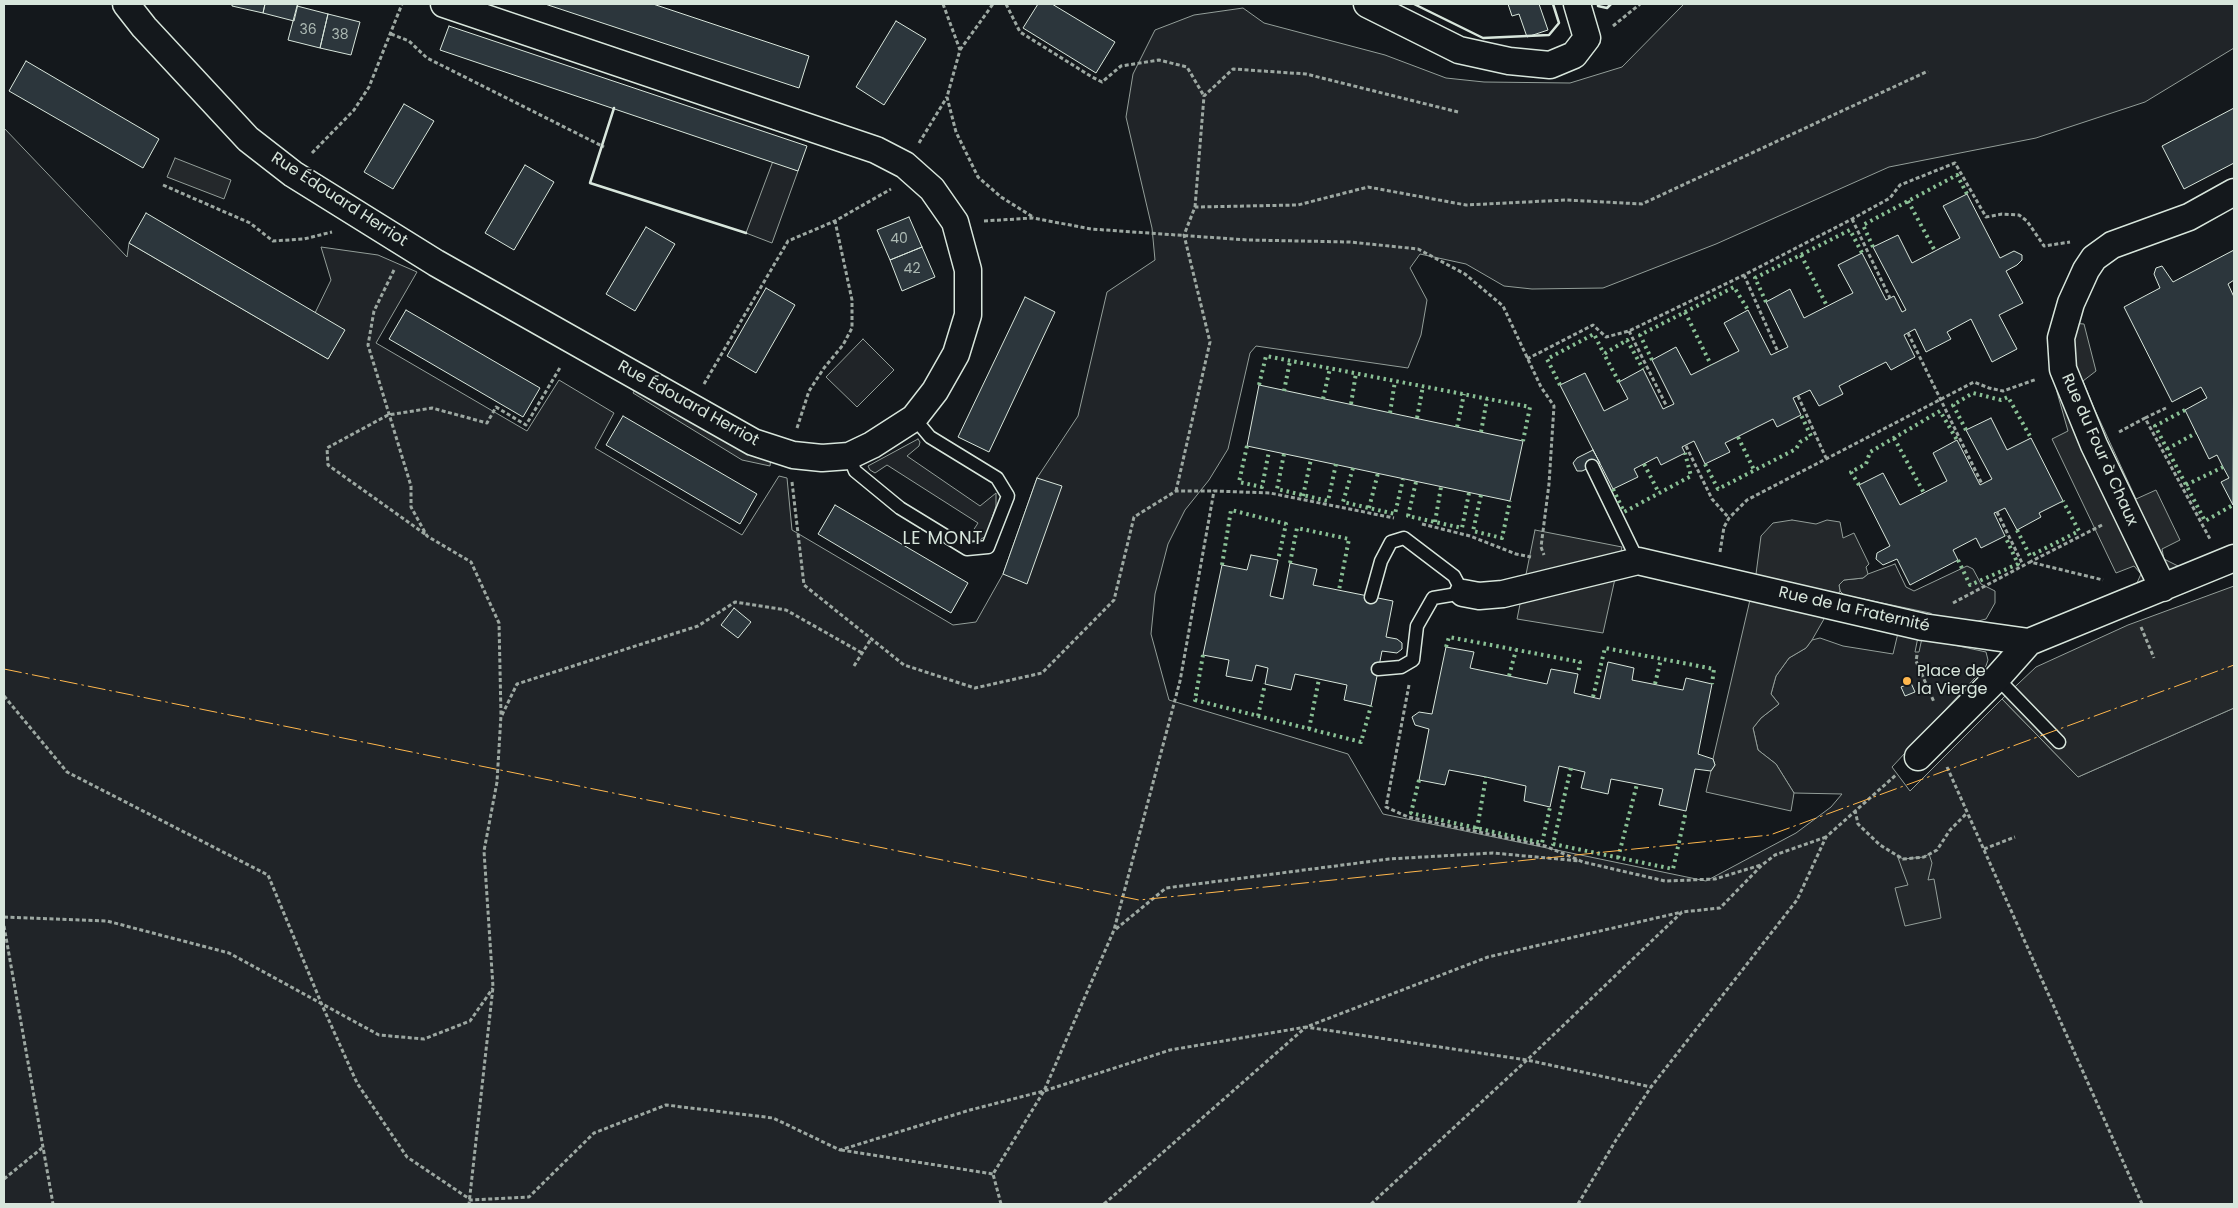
<!DOCTYPE html>
<meta charset="utf-8">
<style>
body{margin:0}
#map{position:relative;width:2238px;height:1208px;overflow:hidden;background:#14181c;font-family:Poppins,sans-serif}
canvas{display:block}
.frame{position:absolute;inset:0;border:5px solid #d8e6dc;pointer-events:none}
</style>
<div id="map">
<canvas width="2238" height="1208"></canvas>
<div class="frame"></div>
</div>
<script>
const g = document.querySelector('canvas').getContext('2d');
g.lineJoin = 'round';
function fillPath(path, color) {
  g.fillStyle = color;
  g.fill(path, 'evenodd');
}
function toPath(rows) {
  const path = new Path2D();
  for (const r of rows) {
    path.moveTo(r[0], r[1]);
    for (let i = 2; i < r.length; i += 2) path.lineTo(r[i], r[i + 1]);
  }
  return path;
}
function strokePath(path, color, width, dash) {
  g.strokeStyle = color;
  g.lineWidth = width;
  g.lineCap = dash ? 'butt' : 'round';
  g.setLineDash(dash || []);
  g.stroke(path);
}
function drawText(font, color, halo, rows, align = 'center') {
  g.font = font + ' Poppins,sans-serif';
  g.lineWidth = 4;
  g.setLineDash([]);
  g.textBaseline = 'middle';
  g.strokeStyle = halo;
  g.fillStyle = color;
  for (const [text, x, y, turn = 0] of rows) {
    g.save();
    g.translate(x, y);
    g.rotate((+turn || 0) * Math.PI / 180);
    g.textAlign = isNaN(turn) ? turn : align;
    if (halo) g.strokeText(text, 0, 0);
    g.fillText(text, 0, 0);
    g.restore();
  }
}
const green = toPath([
 [1684,4,2234,4,2234,48,2145,102,2036,138,1889,167,1716,244,1603,288,1532,289,1504,286,1466,264,1420,254,1410,268,1427,300,1421,335,1408,368,1256,346,1250,353,1228,449,1209,480,1185,510,1168,544,1155,594,1151,634,1169,700,1348,754,1383,814,1706,881,1796,833,1831,807,1842,794,1794,793,1776,764,1758,750,1753,728,1761,718,1779,704,1771,694,1776,676,1789,658,1806,648,1812,640,1820,638,1843,646,1893,654,1898,633,1918,637,1915,652,1919,652,1922,638,1986,652,1988,660,1986,666,1892,767,1910,791,2002,699,2078,777,2234,708,2234,1204,4,1204,4,128,127,257,129,243,328,359,344,330,315,313,331,280,321,247,378,255,417,272,376,343,527,431,559,380,614,413,595,448,742,535,779,476,787,478,792,530,953,625,976,622,1003,574,1037,478,1078,416,1107,292,1155,260,1152,228,1126,117,1133,74,1155,30,1194,15,1243,8,1264,23,1385,55,1446,78,1484,82,1570,83,1622,67,1684,4],
 [773,161,798,171,772,243,746,233,773,161],
 [863,339,894,370,857,407,826,377,863,339],
 [918,439,920,442,919,446,907,456,980,506,996,493,996,506,986,536,978,541,967,540,978,523,887,465,875,473,870,470,868,466,918,439],
 [1895,564,1906,587,1914,591,1967,566,1973,569,1981,584,1995,591,1995,603,1986,619,1967,624,1943,621,1930,613,1844,595,1840,591,1839,585,1844,580,1863,578,1868,574,1895,564]
]);
fillPath(green, '#202428');
strokePath(green, '#939e99', 1);
const parking = toPath([
 [175,158,231,180,224,199,167,177,175,158],
 [2054,322,2084,324,2096,371,2083,381,2094,408,2136,499,2156,490,2180,540,2162,549,2164,559,2178,566,2136,585,2141,574,2134,566,2116,573,2052,439,2068,431,2057,392,2051,348,2054,322],
 [637,386,771,458,770,466,742,460,633,393,637,386],
 [1792,520,1816,524,1827,520,1840,522,1843,538,1854,533,1869,564,1866,567,1868,574,1863,578,1844,580,1839,585,1840,591,1812,640,1806,648,1789,658,1776,676,1771,694,1779,704,1761,718,1753,728,1758,750,1776,764,1794,793,1791,811,1706,792,1711,771,1715,765,1713,759,1756,574,1761,536,1773,523,1792,520],
 [1535,530,1622,547,1603,633,1517,619,1535,530],
 [2234,586,2234,708,2078,777,2002,699,2036,667,2128,625,2234,586],
 [1929,854,1932,863,1928,880,1934,879,1941,918,1905,926,1895,888,1908,885,1897,855,1903,859,1924,857,1929,854]
]);
fillPath(parking, '#24282b');
strokePath(parking, '#939e99', 1);
const building = toPath([
 [232,4,265,4,263,13,232,6,232,4],
 [265,4,298,4,294,21,263,13,265,4],
 [545,4,653,4,809,56,799,88,545,4],
 [1038,4,1052,4,1115,42,1096,73,1023,28,1038,4],
 [1508,4,1539,4,1548,30,1527,37,1519,14,1512,16,1508,4],
 [297,6,328,14,320,48,288,40,297,6],
 [328,14,360,22,351,55,320,48,328,14],
 [896,21,926,39,884,105,856,87,896,21],
 [449,26,807,146,798,171,440,50,449,26],
 [26,61,159,139,143,168,9,91,26,61],
 [404,104,434,121,393,189,364,172,404,104],
 [2234,108,2234,163,2184,189,2162,146,2234,108],
 [525,165,554,182,514,250,485,233,525,165],
 [1967,194,2000,258,2014,251,2022,255,2022,260,2017,265,2006,271,2023,303,1999,315,2017,349,1992,362,1971,319,1947,332,1951,339,1926,352,1915,329,1904,335,1915,357,1891,370,1886,362,1839,386,1843,394,1819,406,1810,390,1793,398,1801,415,1777,427,1773,419,1725,443,1730,452,1705,464,1694,441,1682,447,1685,453,1661,465,1657,457,1634,469,1638,477,1613,489,1560,385,1585,373,1604,411,1628,399,1619,382,1643,369,1663,409,1674,404,1652,360,1676,347,1691,375,1739,351,1724,323,1748,310,1771,355,1788,347,1766,302,1790,289,1804,318,1853,293,1838,265,1862,253,1886,300,1894,296,1902,312,1906,310,1873,247,1898,235,1912,263,1960,238,1943,206,1967,194],
 [146,213,345,330,328,359,129,243,146,213],
 [909,217,922,247,890,260,877,230,909,217],
 [646,227,675,244,635,311,606,294,646,227],
 [922,247,935,277,902,291,890,260,922,247],
 [2234,250,2234,280,2228,284,2234,297,2233,505,2221,482,2229,478,2223,467,2217,455,2209,459,2185,410,2207,398,2201,387,2172,402,2124,307,2160,288,2154,274,2156,268,2162,266,2173,282,2234,250],
 [766,288,795,305,756,373,727,356,766,288],
 [1025,297,1055,312,989,452,958,437,1025,297],
 [406,310,540,388,523,417,389,339,406,310],
 [1259,385,1523,441,1510,501,1247,446,1259,385],
 [623,416,757,494,740,524,606,445,623,416],
 [1991,418,2007,450,2031,438,2063,501,2039,513,2041,517,2017,530,2005,508,1997,512,1994,513,2005,536,1981,548,1976,538,1953,550,1958,560,1910,585,1897,559,1883,565,1876,559,1877,553,1890,546,1859,485,1883,473,1900,505,1947,481,1933,453,1957,440,1980,485,1992,479,1966,430,1991,418],
 [1593,450,1600,463,1582,471,1577,471,1573,463,1577,458,1593,450],
 [1037,478,1062,486,1027,584,1003,574,1037,478],
 [835,505,968,583,951,613,818,534,835,505],
 [1251,555,1278,560,1270,596,1283,599,1290,563,1317,569,1313,585,1393,601,1386,637,1397,639,1402,643,1402,649,1397,653,1382,651,1371,706,1344,700,1347,685,1295,674,1291,690,1265,684,1268,668,1256,665,1252,681,1226,676,1229,660,1203,655,1222,565,1247,570,1251,555],
 [734,608,751,622,738,638,721,625,734,608],
 [1446,647,1474,652,1470,668,1547,684,1551,669,1578,674,1574,693,1600,699,1608,662,1634,668,1632,680,1683,690,1686,678,1712,684,1698,754,1713,759,1715,765,1711,771,1695,769,1686,811,1659,805,1663,789,1611,779,1608,794,1581,788,1585,772,1559,766,1550,807,1524,801,1526,786,1486,777,1449,770,1445,785,1419,780,1429,729,1415,725,1412,717,1419,712,1432,714,1446,647],
 [1911,683,1915,692,1905,696,1901,687,1911,683]
]);
fillPath(building, '#2c363c');
strokePath(building, '#d8e6dc', 1);
const lane = toPath([
 [849,456,855,471,900,508,967,549,988,547,1008,496,997,478,930,437,914,418],
 [1592,466,1638,561],
 [1371,597,1381,561,1391,542,1404,538,1454,576,1463,593,1433,598,1417,626,1413,660,1401,667,1378,669],
 [1997,678,2059,742]
]);
const street = toPath([
 [126,4,144,27,248,139,293,174,436,263,753,442,793,455,822,458,849,456,872,445,914,418,935,391,956,354,968,315,968,270,955,222,932,189,905,165,876,150,444,4],
 [1367,4,1459,50,1509,61,1550,65,1574,55,1587,38,1577,4],
 [2163,588,2094,445,2063,369,2061,338,2071,303,2086,270,2094,258,2112,245,2189,217,2234,192],
 [1463,593,1479,596,1503,594,1638,561,1923,627,2029,642,2234,558],
 [1918,757,1997,678,2029,642]
]);
strokePath(lane, '#d8e6dc', 15);
strokePath(street, '#d8e6dc', 29);
strokePath(toPath([
 [943,4,960,50,947,97,956,132,978,177,1001,197,1033,217],
 [1006,4,1020,32,1092,77,1102,82,1121,66,1159,60,1187,67,1204,96],
 [1613,26,1640,4],
 [391,34,409,41,427,58,604,147],
 [960,50,993,4],
 [919,143,947,97],
 [312,153,354,110,369,87,402,4],
 [163,185,250,223,273,241,304,239,332,232],
 [1195,207,1204,96,1233,69,1306,74,1458,112],
 [1852,219,1890,298],
 [984,221,1033,218,1091,229,1248,240,1350,242,1418,249,1465,274,1503,306,1541,387,1554,406,1549,484,1541,547,1544,555],
 [394,270,374,311,368,345,411,486,411,507,427,536,471,562,499,623,501,715,497,782,484,851,493,987,469,1204],
 [1744,275,1778,352],
 [1629,331,1667,407],
 [1908,333,1982,484],
 [1527,359,1593,325,1606,337,1629,331,1744,275,1852,219,1890,198,1900,185,1955,163,1986,217,2002,214,2019,215,2027,221,2044,246,2070,242],
 [704,384,788,241,835,221,891,189],
 [1798,396,1826,458],
 [2145,418,2166,408],
 [797,428,809,391,824,368,843,345,852,328,852,300,835,221],
 [2119,432,2145,418,2210,539],
 [1686,446,1712,499,1729,518],
 [792,482,804,585,904,665,975,688,1042,673,1114,600,1134,517,1176,491,1214,491],
 [1176,491,1210,342,1184,235,1195,207,1298,205,1368,187,1466,205,1566,200,1642,204,1928,71],
 [1997,512,2023,565],
 [1422,524,1470,536,1516,554,1531,557],
 [2102,525,2030,562,2103,580],
 [425,534,328,465,327,448,388,415,432,408,487,423,496,407,526,425,561,366],
 [1720,552,1724,527,1729,518,1747,500,1974,382,1989,388,2003,391,2037,379],
 [1953,603,2030,562],
 [2141,627,2154,658],
 [1917,655,1916,661,1934,702],
 [854,666,871,639],
 [1409,685,1386,807,1408,817,1545,846,1583,862,1665,881,1715,879,1761,865],
 [4,696,67,772,268,875,322,1005,357,1083,407,1157,471,1200,529,1197,594,1133,666,1105,773,1118,840,1150,970,1110,1044,1091,1170,1050,1306,1027,1488,957,1682,912],
 [502,715,517,684,698,626,735,602,786,610,862,653],
 [1947,767,2142,1204],
 [1855,810,1858,824,1880,845,1903,859,1924,857,1937,850,1950,830,1967,813],
 [1984,849,2015,837],
 [4,917,107,921,229,953,379,1035,424,1039,470,1021,493,988],
 [4,926,53,1204],
 [1116,929,1166,888,1389,859,1493,853,1580,861],
 [841,1150,993,1174],
 [4,1179,42,1148],
 [1001,1204,993,1174,1044,1091,1114,930,1180,681,1214,491,1270,493,1394,518],
 [1104,1204,1306,1027,1527,1060,1651,1087],
 [1371,1204,1527,1060,1682,912,1720,908,1762,865,1775,855,1826,837],
 [1578,1204,1616,1140,1651,1087,1797,900,1826,837,1897,774]
]), '#9da8a2', 3, [4, 2.5]);
strokePath(lane, '#14181c', 12);
strokePath(street, '#14181c', 26);
strokePath(toPath([
 [1908,201,1935,251],
 [1873,247,1863,225,1957,175,1967,194],
 [1801,255,1827,306],
 [1766,302,1755,278,1850,230,1862,253],
 [1685,312,1711,365],
 [1652,360,1640,335,1734,287,1748,310],
 [1619,382,1604,354,1627,340,1643,369],
 [1259,385,1266,356,1530,407,1523,441],
 [1560,385,1547,359,1594,334,1604,354],
 [1284,391,1290,361],
 [1323,399,1330,368],
 [1351,404,1356,373],
 [2185,410,2155,426,2205,521,2233,505],
 [1390,413,1395,381],
 [1417,418,1423,386],
 [1457,427,1464,394],
 [1966,430,1953,405,1973,393,2001,400,2008,397,2031,438],
 [1481,432,1487,399],
 [1738,437,1754,470],
 [1894,438,1924,493],
 [1247,446,1239,482,1262,487,1269,451],
 [2167,449,2196,433],
 [1284,454,1277,489,1328,501,1336,464],
 [1644,464,1659,493],
 [1705,464,1718,489,1796,449,1800,442,1811,436,1801,415],
 [1353,468,1343,502,1395,514,1403,479],
 [1416,482,1408,516,1462,528,1469,493],
 [1859,485,1851,472,1866,464,1870,452,1940,411,1957,440],
 [2186,485,2223,467],
 [1613,489,1624,512,1691,476,1685,453],
 [1481,495,1473,531,1502,538,1510,501],
 [1303,496,1311,459],
 [1369,508,1378,473],
 [1435,522,1441,487],
 [2017,530,2030,556,2079,531,2063,501],
 [1958,560,1970,585,2018,564,2005,536],
 [1290,563,1297,528,1349,539,1339,590],
 [1222,565,1231,510,1286,524,1278,560],
 [1446,647,1449,637,1580,662,1578,674],
 [1203,655,1195,700,1361,742,1371,706],
 [1509,676,1516,650],
 [1655,684,1661,659],
 [1593,697,1605,648,1714,669,1712,684],
 [1258,716,1265,684],
 [1309,729,1319,679],
 [1571,768,1553,844,1673,869,1686,811],
 [1419,780,1411,813,1542,843,1550,807],
 [1477,829,1486,777],
 [1618,858,1637,784]
]), '#8ac095', 4, [2.5, 4]);
strokePath(toPath([
 [1414,4,1483,38,1549,35,1559,23,1553,4],
 [1598,4,1598,6,1607,8,1611,4],
 [614,108,590,183,746,233]
]), '#d8e6dc', 2.5);
strokePath(toPath([
 [4,669,1139,900,1770,835,2234,665]
]), '#ffb74d', 1, [18, 4, 2.5, 4]);
for (const [x, y, r, color] of [
 [1907,681,5,"#ffb74d"]
]) {
  const dot = new Path2D();
  dot.arc(x, y, r, 0, 2 * Math.PI);
  g.fillStyle = color;
  g.fill(dot);
  strokePath(dot, '#14181c', 2);
}
drawText('14px', '#adbab4', null, [
 ["36",308,30],
 ["38",340,35],
 ["40",899,239],
 ["42",912,269]
]);
drawText('16px', '#d8e6dc', '#14181c', [
 ["Rue Édouard Herriot",339,200,33],
 ["Rue Édouard Herriot",688,404,29],
 ["Rue du Four à Chaux",2099,450,66],
 ["Rue de la Fraternité",1854,610,13]
]);
drawText('16px', '#d8e6dc', '#14181c', [
 ["Place de",1917,672],
 ["la Vierge",1917,690]
], 'left');
g.letterSpacing = '1px';
drawText('18px', '#d8e6dc', '#14181c', [
 ["LE MONT",943,539]
]);
g.letterSpacing = '0px';
</script>
